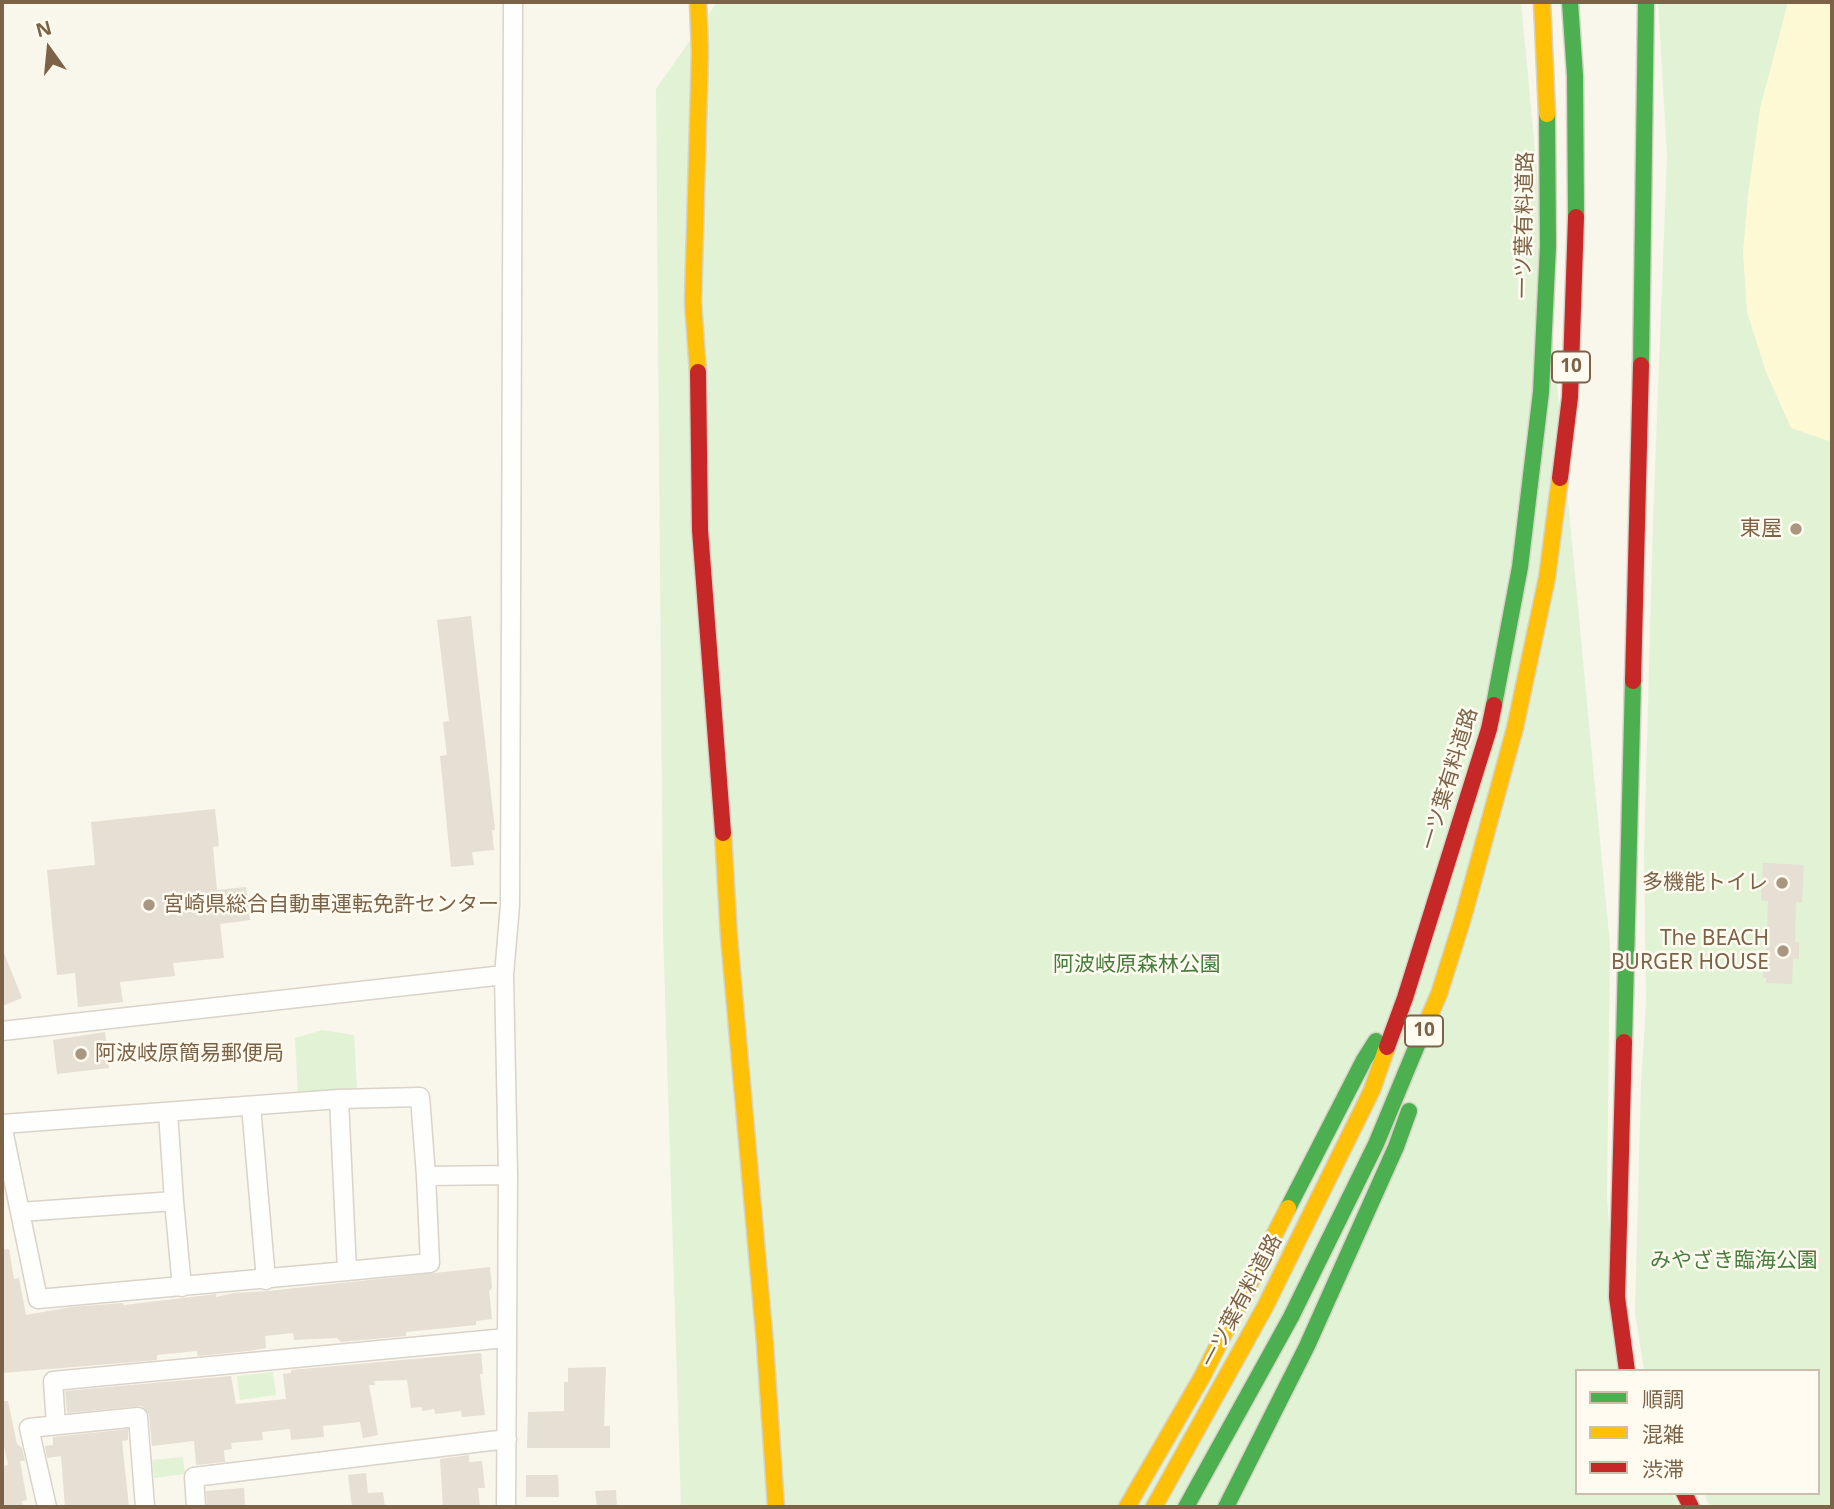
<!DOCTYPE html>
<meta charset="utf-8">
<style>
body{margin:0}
#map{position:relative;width:1834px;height:1509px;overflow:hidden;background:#f9f6ec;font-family:"Noto Sans","Noto Sans JP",sans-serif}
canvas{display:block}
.frame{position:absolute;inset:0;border:4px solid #7c6348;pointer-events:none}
.legend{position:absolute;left:1575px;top:1369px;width:245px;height:126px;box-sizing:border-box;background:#fffbf0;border:2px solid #cbbead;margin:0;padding:9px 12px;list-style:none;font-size:21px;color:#7c6348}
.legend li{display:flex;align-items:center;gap:14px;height:35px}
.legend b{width:35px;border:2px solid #cbbead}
.north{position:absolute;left:14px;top:14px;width:70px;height:70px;-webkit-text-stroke:5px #fffbf0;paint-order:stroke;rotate:345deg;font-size:19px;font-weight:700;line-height:28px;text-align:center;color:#7c6348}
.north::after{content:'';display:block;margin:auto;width:24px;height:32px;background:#7c6348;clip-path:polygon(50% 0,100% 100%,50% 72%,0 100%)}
</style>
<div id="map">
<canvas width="1834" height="1509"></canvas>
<div class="frame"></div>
<ul class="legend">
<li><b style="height:9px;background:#4caf50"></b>順調</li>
<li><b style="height:9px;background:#ffc107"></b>混雑</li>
<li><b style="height:9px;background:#c62828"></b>渋滞</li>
</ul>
<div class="north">N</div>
</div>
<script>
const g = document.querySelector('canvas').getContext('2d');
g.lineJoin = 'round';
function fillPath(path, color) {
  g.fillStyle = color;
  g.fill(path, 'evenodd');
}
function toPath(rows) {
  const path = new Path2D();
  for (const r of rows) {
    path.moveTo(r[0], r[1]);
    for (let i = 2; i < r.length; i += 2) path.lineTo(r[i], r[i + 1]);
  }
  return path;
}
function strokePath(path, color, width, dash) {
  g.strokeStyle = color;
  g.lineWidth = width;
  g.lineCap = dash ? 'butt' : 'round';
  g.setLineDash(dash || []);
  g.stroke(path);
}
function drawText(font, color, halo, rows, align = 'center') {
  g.font = font + ' "Noto Sans","Noto Sans JP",sans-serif';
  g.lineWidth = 5;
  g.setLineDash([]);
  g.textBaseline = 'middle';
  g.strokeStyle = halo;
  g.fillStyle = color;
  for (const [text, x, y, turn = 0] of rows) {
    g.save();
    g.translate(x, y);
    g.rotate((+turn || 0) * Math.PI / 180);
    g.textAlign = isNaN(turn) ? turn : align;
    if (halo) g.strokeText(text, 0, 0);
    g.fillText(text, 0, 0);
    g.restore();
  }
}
fillPath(toPath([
 [717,2,1521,2,1610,946,1607,1195,1618,1371,1577,1371,1577,1493,1672,1493,1679,1507,681,1507,663,928,656,89],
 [1658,2,1832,2,1832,1507,1710,1507,1704,1493,1818,1493,1818,1371,1644,1371,1635,1312,1641,1084,1646,1003,1644,853,1653,522,1667,156],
 [322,1030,354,1035,357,1089,298,1094,295,1038],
 [273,1372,276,1395,240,1400,237,1376],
 [183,1457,185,1474,154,1478,152,1460]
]), '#e1f2d5');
fillPath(toPath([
 [1788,2,1832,2,1832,442,1791,428,1766,372,1747,312,1743,252,1748,195,1760,108]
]), '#fcf9d4');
fillPath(toPath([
 [471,616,495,830,492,830,494,850,472,852,474,865,451,867,440,756,447,755,443,722,449,721,437,620],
 [215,809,219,846,213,847,217,890,246,887,250,920,220,924,224,958,173,963,175,976,120,982,123,1002,78,1007,75,973,57,975,47,870,95,865,91,822],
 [1763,863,1804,865,1802,903,1796,902,1795,942,1799,943,1799,959,1793,958,1792,984,1766,983,1766,978,1763,978,1763,960,1766,960,1768,901,1761,900],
 [2,948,22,998,2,1006],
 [105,1032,109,1068,57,1074,53,1040],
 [9,1249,14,1279,19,1278,26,1315,71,1307,123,1303,124,1305,216,1294,216,1297,233,1293,268,1291,490,1267,492,1288,489,1291,492,1319,476,1321,476,1325,406,1332,406,1336,341,1342,337,1338,294,1340,293,1333,265,1336,266,1348,249,1351,198,1356,197,1351,157,1355,157,1360,2,1373,2,1250],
 [481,1353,483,1374,480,1374,485,1415,462,1417,461,1411,435,1414,434,1409,422,1411,422,1407,411,1408,407,1380,374,1381,375,1385,369,1385,378,1435,363,1438,360,1422,323,1426,324,1437,291,1440,290,1429,262,1432,263,1440,231,1443,232,1449,224,1450,225,1462,196,1465,194,1441,152,1446,149,1415,142,1406,67,1413,65,1391,231,1376,236,1404,286,1399,283,1374,291,1373,291,1370],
 [606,1367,604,1426,610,1426,610,1448,527,1448,528,1412,564,1411,564,1382,568,1382,568,1368],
 [2,1401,8,1401,17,1444,22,1448,25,1461,20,1461,27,1500,22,1501,23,1507,2,1507,2,1466,8,1465,2,1436],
 [128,1429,128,1440,122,1441,129,1507,65,1507,61,1456,47,1458,45,1446,53,1445,53,1437],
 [469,1455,469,1462,482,1461,485,1488,478,1488,480,1507,443,1507,440,1459],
 [366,1473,368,1493,383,1492,385,1507,352,1507,348,1475],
 [526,1475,558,1475,559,1497,526,1497],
 [244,1488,245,1507,207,1507,206,1491],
 [616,1490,617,1507,597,1507,595,1491]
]), '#e6dfd3');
const street = toPath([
 [2,1031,504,975],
 [339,1099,420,1097,426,1176,430,1263,347,1271],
 [251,1106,266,1280],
 [168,1112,174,1201,182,1287],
 [2,1124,339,1099,347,1271,38,1299,2,1125],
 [426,1176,508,1175],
 [20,1212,174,1201],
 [56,1425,53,1381,506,1338],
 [47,1507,29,1428,138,1417,145,1507],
 [196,1507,194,1477,507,1439],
 [506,1507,508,1175,504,975,510,905,513,2]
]);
const fast = toPath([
 [1570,2,1575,76,1576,217],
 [1641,365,1646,2],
 [1494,705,1520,567,1541,392,1548,246,1547,114],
 [1624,1042,1633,681],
 [1288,1208,1364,1060,1376,1041],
 [1186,1507,1291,1317,1376,1144,1423,1031],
 [1226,1507,1307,1346,1396,1147,1409,1111]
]);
const slow = toPath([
 [1542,2,1547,114],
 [698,372,693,302,700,51,698,2],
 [723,833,729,937,765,1344,776,1507],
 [1423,1031,1439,994,1463,918,1515,728,1547,578,1560,478],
 [1127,1507,1202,1377,1288,1208],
 [1154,1507,1265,1307,1372,1090,1387,1047]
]);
const jam = toPath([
 [698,372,700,530,723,833],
 [1560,478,1570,397,1576,217],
 [1633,681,1641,365],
 [1624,1042,1617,1297,1627,1371],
 [1387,1047,1405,998,1489,729,1494,705],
 [1684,1493,1691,1507]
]);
strokePath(street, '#d9d3ca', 21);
strokePath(fast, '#d8d2c7', 19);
strokePath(slow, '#d8d2c7', 19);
strokePath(jam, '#d8d2c7', 19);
strokePath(street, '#fefefc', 18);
strokePath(fast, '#4caf50', 16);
strokePath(slow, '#ffc107', 16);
strokePath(jam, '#c62828', 16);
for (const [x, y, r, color] of [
 [1796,529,7,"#a89681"],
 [1782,883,7,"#a89681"],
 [149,905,7,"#a89681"],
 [1783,951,7,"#a89681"],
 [81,1054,7,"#a89681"]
]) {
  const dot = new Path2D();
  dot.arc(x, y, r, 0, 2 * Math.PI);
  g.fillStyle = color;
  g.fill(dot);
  strokePath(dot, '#fffbf0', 2.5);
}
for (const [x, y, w] of [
 [1571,367,38],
 [1424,1031,38]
]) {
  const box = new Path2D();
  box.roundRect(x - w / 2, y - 15.5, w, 31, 5);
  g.fillStyle = '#fffbf0';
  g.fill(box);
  strokePath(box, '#7c6348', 2);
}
drawText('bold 19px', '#7c6348', null, [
 ["10",1571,367],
 ["10",1424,1031]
]);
drawText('21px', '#7c6348', '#fffbf0', [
 ["一ツ葉有料道路",1525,225,-89],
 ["一ツ葉有料道路",1450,779,-73],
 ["一ツ葉有料道路",1242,1301,-62]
]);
drawText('21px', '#7c6348', '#fffbf0', [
 ["東屋",1782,529],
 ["多機能トイレ",1768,883],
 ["宮崎県総合自動車運転免許センター",163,905,"left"],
 ["The BEACH",1769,939],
 ["BURGER HOUSE",1769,963],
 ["阿波岐原簡易郵便局",95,1054,"left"]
], 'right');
drawText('21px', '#457d3c', '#fffbf0', [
 ["阿波岐原森林公園",1137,965],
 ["みやざき臨海公園",1734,1261]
]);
</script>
